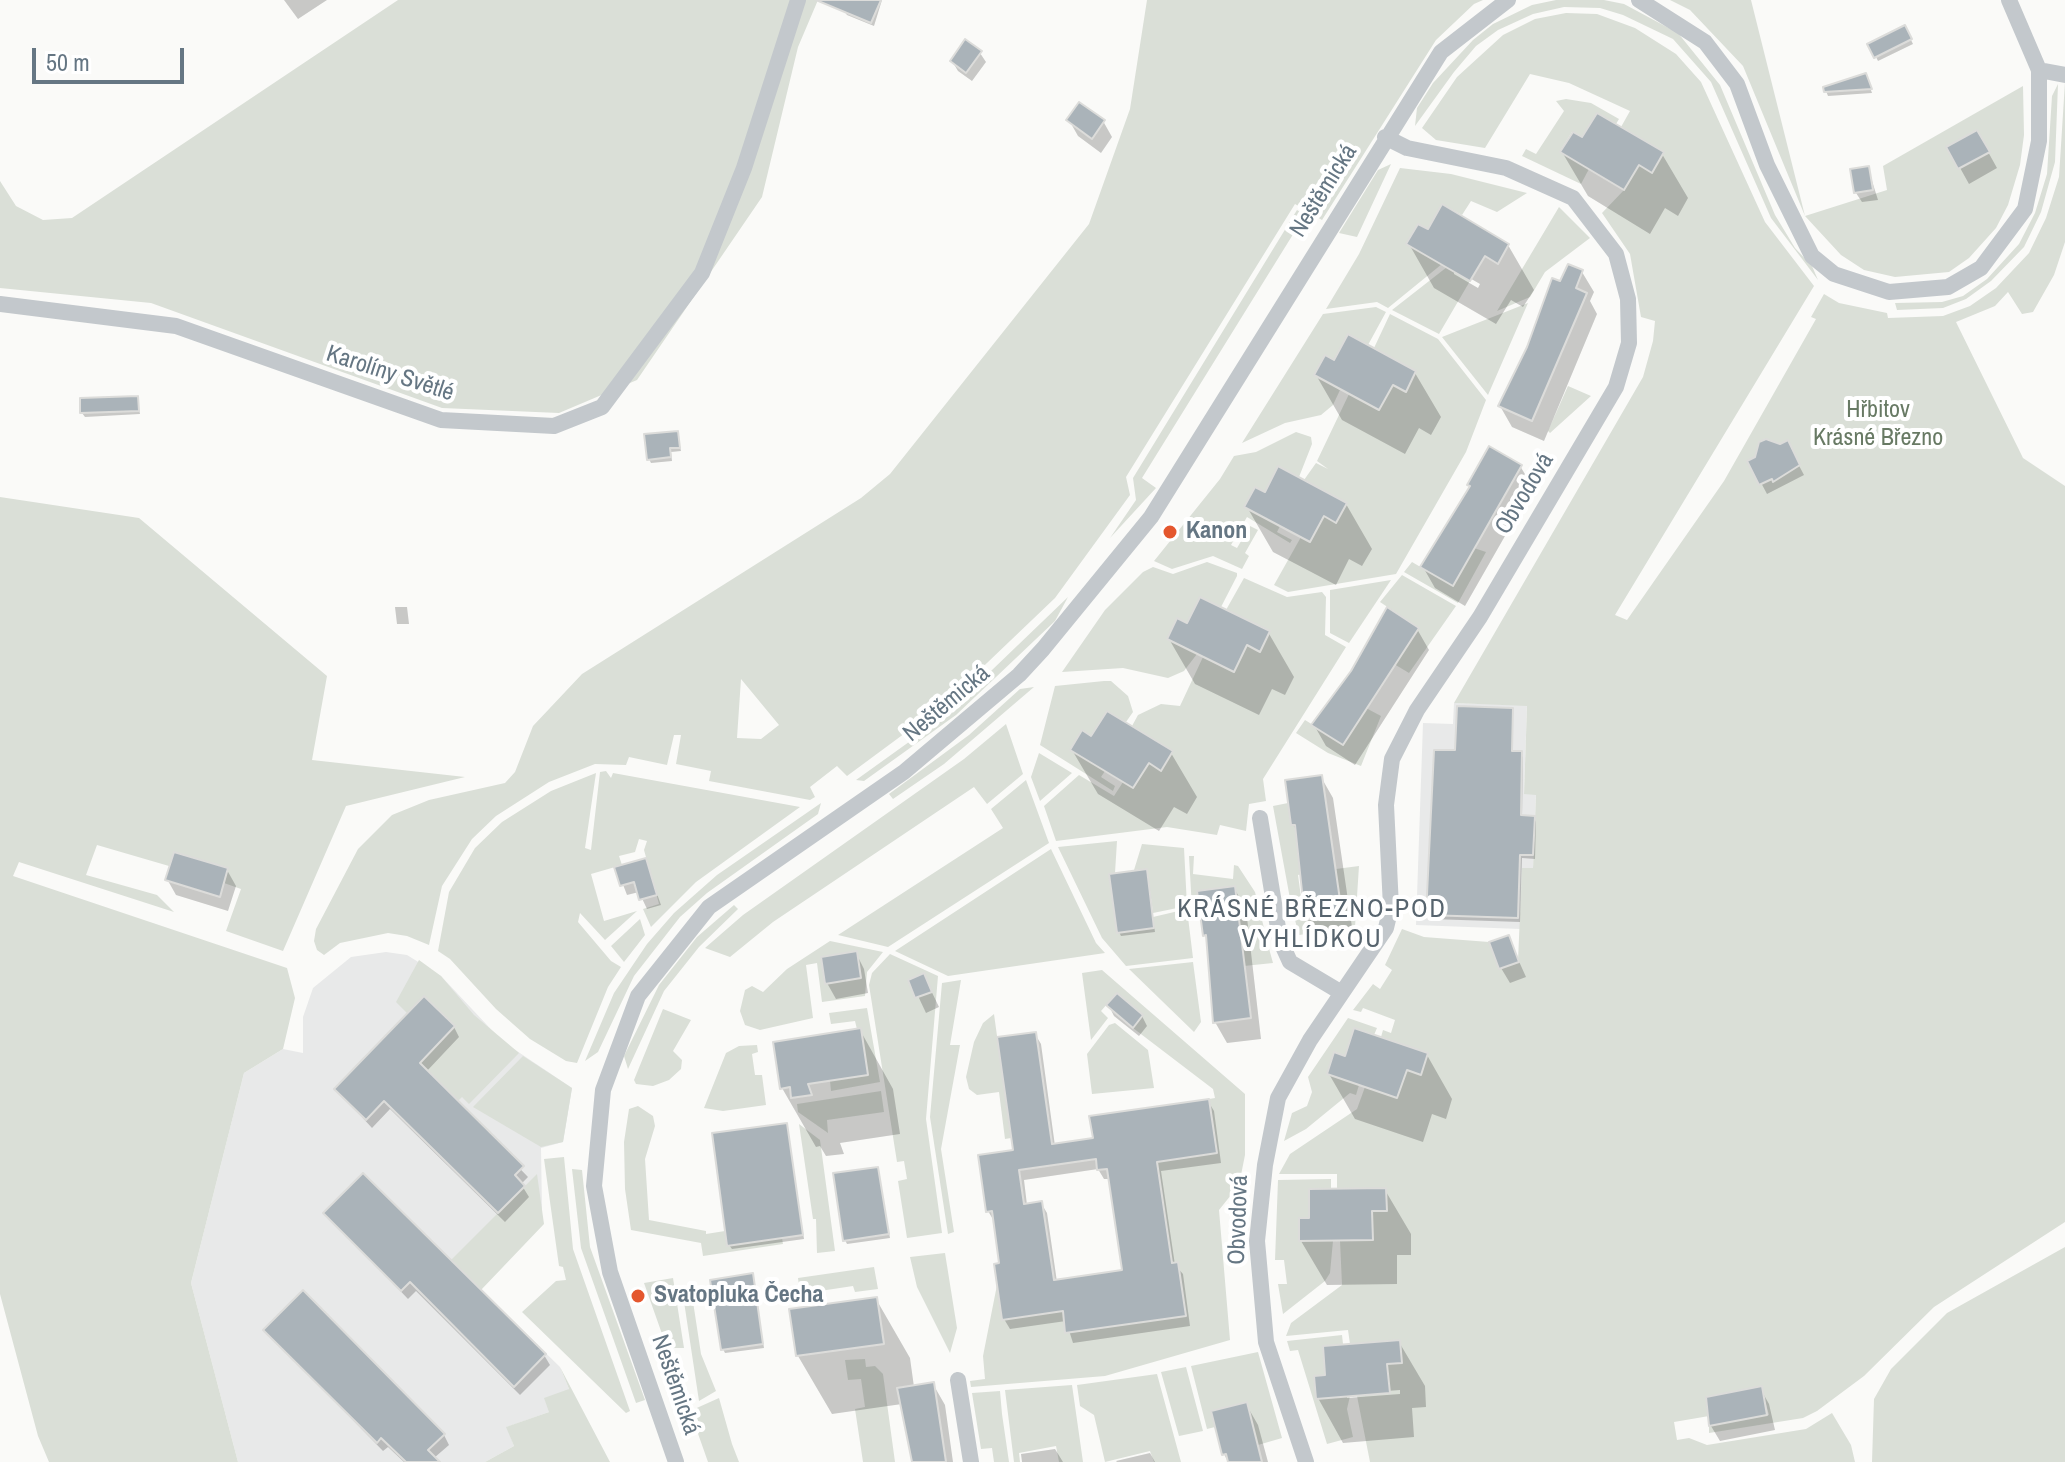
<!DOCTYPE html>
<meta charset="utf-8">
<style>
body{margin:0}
#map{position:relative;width:2065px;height:1462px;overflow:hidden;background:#fafaf8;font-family:"Archivo Narrow",sans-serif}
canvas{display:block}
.scale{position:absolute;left:32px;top:48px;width:152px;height:36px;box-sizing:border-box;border:4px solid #657683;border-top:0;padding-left:10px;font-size:24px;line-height:28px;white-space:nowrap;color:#657683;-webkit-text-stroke:6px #fff;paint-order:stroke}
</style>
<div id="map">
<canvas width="2065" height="1462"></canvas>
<div class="scale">50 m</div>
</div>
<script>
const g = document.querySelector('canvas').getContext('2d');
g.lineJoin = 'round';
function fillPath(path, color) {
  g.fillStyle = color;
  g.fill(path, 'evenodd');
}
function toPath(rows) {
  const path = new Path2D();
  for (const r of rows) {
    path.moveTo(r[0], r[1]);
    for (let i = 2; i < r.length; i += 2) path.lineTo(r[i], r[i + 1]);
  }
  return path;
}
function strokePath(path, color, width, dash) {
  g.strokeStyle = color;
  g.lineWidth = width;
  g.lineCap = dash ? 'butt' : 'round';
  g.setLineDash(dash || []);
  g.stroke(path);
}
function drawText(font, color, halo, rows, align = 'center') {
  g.font = font + ' "Archivo Narrow",sans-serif';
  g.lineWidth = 8;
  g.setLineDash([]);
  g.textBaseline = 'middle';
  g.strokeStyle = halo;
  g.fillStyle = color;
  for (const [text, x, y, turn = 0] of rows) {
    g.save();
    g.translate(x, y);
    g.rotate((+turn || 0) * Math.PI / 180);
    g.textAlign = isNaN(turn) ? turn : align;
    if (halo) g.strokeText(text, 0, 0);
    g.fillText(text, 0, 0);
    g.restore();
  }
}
fillPath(toPath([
 [1454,703,1527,705,1524,793,1536,794,1533,869,1522,869,1520,929,1416,925,1423,723,1453,724],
 [386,952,407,955,441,976,502,1041,572,1088,563,1142,541,1148,542,1210,472,1281,560,1367,569,1389,549,1412,507,1427,514,1446,485,1462,238,1462,191,1283,244,1073,283,1049,303,1053,303,1017,313,988,351,957]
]), '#e8e9e9');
fillPath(toPath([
 [398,0,818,0,798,47,762,197,637,380,559,413,442,408,151,303,0,288,0,181,16,206,43,220,72,218],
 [1147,0,1483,0,1474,4,1436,40,1322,220,1295,204,1126,477,1130,495,1055,598,943,705,847,776,837,766,810,787,815,797,810,800,709,781,711,771,676,764,681,735,674,735,667,765,629,757,626,765,595,764,549,782,496,816,472,839,442,886,429,945,407,936,388,933,340,943,324,955,317,950,314,941,316,929,358,849,392,815,429,800,505,783,515,772,533,726,582,674,861,498,890,474,1089,224,1130,109],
 [741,679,779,725,761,739,737,738],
 [1556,0,1604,0,1624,4,1678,33,1720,85,1775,215,1795,248,1812,266,1818,280,1771,218,1711,82,1673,39,1623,15,1600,8,1564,7,1533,14,1498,30,1476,46,1454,72,1415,126,1417,108,1433,83,1473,40,1493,24,1532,5],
 [1670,0,1751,0,1805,216,1887,190,1883,166,2023,86,2024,135,2020,165,2008,205,1996,228,1969,258,1949,272,1895,277,1864,270,1841,255,1805,216,1743,66,1690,10],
 [1566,13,1597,14,1635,28,1676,54,1701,82,1765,222,1814,286,1615,615,1627,620,1724,481,1816,319,1811,317,1824,294,1839,303,1887,313,1888,318,1943,316,1970,306,1996,288,2029,253,2046,218,2059,177,2065,82,2065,242,2054,275,2033,312,2022,314,2008,292,1995,306,1956,322,2023,458,2065,486,2065,1222,1934,1307,1864,1376,1817,1411,1803,1418,1709,1433,1709,1426,1769,1415,1761,1386,1707,1397,1709,1416,1674,1422,1677,1440,1689,1438,1707,1445,1806,1429,1832,1413,1851,1445,1855,1462,1370,1462,1357,1396,1390,1393,1387,1364,1402,1362,1400,1340,1350,1344,1348,1330,1286,1336,1291,1323,1342,1285,1340,1241,1372,1240,1372,1211,1387,1211,1386,1188,1337,1188,1337,1174,1279,1174,1290,1154,1357,1109,1365,1087,1397,1098,1407,1070,1421,1075,1381,1037,1383,1030,1391,1033,1395,1020,1363,1008,1361,1012,1353,1010,1373,984,1380,989,1392,970,1385,965,1402,929,1424,937,1489,942,1499,969,1518,961,1522,868,1533,868,1536,795,1524,794,1527,706,1454,703,1643,377,1653,341,1655,321,1641,317,1630,254,1602,213,1624,190,1639,165,1621,127,1630,111,1569,83,1530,74,1485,148,1436,140,1422,128,1457,77,1503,35,1535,19],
 [2058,84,2055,162,2041,212,2024,247,1991,281,1966,299,1943,308,1897,310,1895,303,1942,302,1963,296,1987,279,2019,244,2035,213,2047,174,2052,96],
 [1566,99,1591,103,1619,119,1616,124,1597,113,1582,137,1572,132,1560,151,1589,169,1581,184,1522,156,1526,149,1536,154,1564,111,1556,101],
 [1391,164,1357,237,1339,233,1378,170],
 [1400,168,1451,174,1527,193,1497,212,1471,201,1462,215,1442,204,1428,229,1418,224,1407,243,1442,264,1388,308,1377,302,1326,309,1359,254],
 [1559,207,1590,238,1545,272,1530,297,1497,311],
 [1297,210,1305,215,1142,478,1156,488,1110,538,1136,500,1133,478],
 [1447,267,1470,281,1439,334,1392,310],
 [1528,303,1488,395,1442,337],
 [1376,307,1386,312,1368,345,1334,360,1325,355,1314,375,1340,390,1333,405,1321,415,1285,423,1242,443,1323,314],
 [1390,314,1438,339,1486,400,1466,452,1396,574,1288,592,1274,585,1301,537,1324,516,1336,523,1347,503,1304,480,1316,463,1328,469,1317,461,1349,394,1379,410,1393,385,1406,391,1416,372,1374,348],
 [1568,386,1591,396,1550,433,1548,431],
 [1296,432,1311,437,1312,444,1299,477,1278,466,1265,492,1255,487,1245,507,1280,526,1277,532,1292,540,1290,543,1247,517,1231,545,1237,548,1250,526,1258,530,1245,553,1249,556,1242,569,1213,556,1172,569,1154,561,1220,479,1234,456,1256,452],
 [0,497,139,518,327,676,312,760,465,777,346,806,283,951,226,931,241,889,224,883,228,868,175,852,169,866,97,845,86,875,157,895,174,912,19,862,13,876,287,968,295,998,283,1049,244,1073,191,1283,238,1462,49,1462,38,1436,0,1294],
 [1474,548,1486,552,1458,603,1404,572,1412,562,1453,586],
 [1207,562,1237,573,1237,576,1221,607,1200,597,1187,623,1178,619,1197,654,1184,671,1168,678,1123,668,1062,672,1105,610,1143,572,1153,567,1173,574],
 [1402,575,1456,606,1409,673,1389,661,1419,628,1380,602],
 [1244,578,1287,597,1322,592,1326,597,1325,635,1346,647,1263,779,1266,801,1249,804,1246,831,1220,825,1217,835,1167,827,1056,841,1044,806,1079,775,1114,796,1123,782,1134,788,1149,763,1160,770,1173,751,1132,726,1138,715,1161,704,1180,706,1203,657,1247,645,1259,652,1226,610],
 [1391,580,1349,643,1330,633,1330,590],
 [1068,597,1055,621,956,715,864,781,856,780,941,719],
 [1104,681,1111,681,1128,696,1133,712,1126,722,1107,711,1091,736,1082,730,1070,749,1105,771,1101,777,1115,786,1113,791,1040,745,1055,686],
 [1034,687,944,764,893,799,889,794,969,735,1020,689],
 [1366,708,1381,716,1361,766,1328,753,1296,733,1305,720,1344,744],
 [1006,724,1023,774,987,804,974,787,773,922,730,957,705,948,743,915,964,759],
 [1039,753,1072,773,1040,801,1031,777],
 [606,771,611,778,613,773,800,807,696,882,651,927,643,909,659,904,644,850,647,841,639,839,635,852,619,856,622,865,591,874,604,921,637,911,605,940,580,913,578,922,611,961,621,967,608,987,577,1063,566,1061,530,1039,496,1009,450,959,438,951,449,892,475,848,502,822,551,791,596,773,585,848,591,850,600,772],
 [1026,780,1049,843,888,947,838,935,1003,828,991,809],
 [821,803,818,814,707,893,680,917,634,976,598,1052,585,1061,614,993,647,944,674,913,717,875],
 [1288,803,1291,825,1295,825,1302,874,1298,875,1301,897,1296,898,1298,914,1293,915,1273,806],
 [1117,841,1115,873,1109,874,1117,932,1154,928,1153,917,1187,909,1193,958,1126,966,1102,938,1058,847],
 [1142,844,1184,848,1187,906,1153,913,1147,869,1134,870],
 [1051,849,1096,943,1105,953,948,976,895,951],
 [1189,856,1194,856,1193,874,1233,879,1234,865,1238,866,1255,892,1264,928,1233,930,1234,886,1198,891,1199,907,1192,909],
 [1359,866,1355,927,1299,935,1295,920,1342,914,1336,869],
 [734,905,738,909,699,947,664,991,628,1069,624,1056,659,985,697,937],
 [640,919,645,935,624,962,611,946],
 [1265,934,1273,963,1244,966,1241,937],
 [830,941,883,952,867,972,865,996,822,1002,817,963,806,965,813,1018,760,1030,745,1025,740,1011,745,990,752,986,763,992,787,969],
 [890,954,938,976,926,1119,942,1233,907,1238,898,1181,907,1179,904,1161,897,1162,869,985,872,973],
 [419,960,441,976,474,1015,519,1053,469,1104,462,1097,458,1101,420,1063,455,1026,424,996,407,1013,396,1002],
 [1193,962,1201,1022,1194,1032,1129,969],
 [1102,970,1245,1094,1245,1155,1239,1185,1219,1210,1230,1340,1105,1376,971,1387,970,1381,985,1379,983,1356,997,1285,1002,1320,1063,1311,1065,1333,1186,1316,1157,1265,1142,1164,1217,1153,1209,1099,1215,1098,1213,1089,1133,1028,1116,994,1101,1011,1108,1018,1091,1040,1082,973],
 [961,980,950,1045,960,1045,941,1149,954,1232,948,1234,930,1117,942,983],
 [867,1008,880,1082,831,1091,830,1081,868,1075,855,1021,831,1024,829,1013],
 [663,1009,691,1020,673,1051,682,1060,681,1069,669,1080,653,1086,636,1084,634,1080],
 [994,1014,1011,1138,1005,1139,999,1092,977,1095,969,1089,966,1077,974,1042,983,1023],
 [1348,1018,1377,1028,1374,1035,1354,1029,1345,1056,1334,1053,1327,1074,1359,1085,1356,1095,1350,1093,1306,1129,1284,1141,1292,1113,1307,1106,1312,1092,1308,1077],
 [1115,1023,1148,1050,1154,1088,1092,1094,1087,1054,1109,1025],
 [757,1045,758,1052,752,1054,755,1075,762,1075,766,1105,723,1111,704,1108,726,1053,739,1046],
 [523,1056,572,1088,563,1142,541,1147,473,1107],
 [881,1091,884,1112,827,1120,828,1133,798,1112,797,1104],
 [638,1106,653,1116,655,1126,645,1159,649,1220,706,1231,706,1234,725,1231,782,1238,783,1244,703,1256,701,1243,631,1230,625,1189,624,1142,629,1109],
 [799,1124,820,1140,835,1251,817,1253,816,1219,813,1219],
 [564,1157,573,1249,630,1411,626,1413,522,1312,556,1281,566,1280,563,1267,559,1266,544,1159],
 [572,1169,582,1170,590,1247,645,1400,636,1403,581,1248],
 [537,1174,544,1224,481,1290,450,1261],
 [1331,1179,1331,1188,1309,1189,1309,1218,1299,1219,1299,1241,1333,1241,1330,1273,1325,1281,1283,1314,1278,1284,1287,1284,1284,1260,1275,1260,1278,1180],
 [2065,1247,2065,1462,1872,1462,1874,1399,1891,1369,1947,1313],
 [945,1253,957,1328,950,1353,917,1287,910,1257],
 [874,1267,878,1289,855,1292,853,1286,800,1294,798,1278],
 [673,1278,684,1348,667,1348,644,1283],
 [690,1282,701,1354,716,1391,699,1401,683,1295],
 [1342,1335,1343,1344,1323,1346,1325,1375,1314,1376,1316,1399,1350,1396,1347,1409,1353,1437,1327,1444,1298,1350,1290,1351,1287,1341],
 [1258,1352,1282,1438,1258,1445,1247,1402,1211,1411,1215,1427,1207,1429,1191,1366],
 [865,1359,866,1367,875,1366,883,1374,895,1462,863,1462,855,1409,865,1407,861,1379,848,1380,845,1360],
 [560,1367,610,1462,485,1462,514,1446,506,1427,549,1412,544,1398,569,1389],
 [1186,1367,1203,1431,1179,1436,1161,1372],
 [1157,1374,1181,1462,1154,1462,1150,1451,1105,1462,1094,1415,1080,1406,1077,1385],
 [1072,1385,1083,1462,1059,1462,1056,1446,1019,1453,1020,1462,1014,1462,1005,1390],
 [1000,1391,1002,1414,1009,1462,994,1462,992,1448,981,1449,972,1393],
 [719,1398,732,1444,739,1462,708,1462,690,1411]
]), '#dadfd7');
fillPath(toPath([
 [284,0,327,0,298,19],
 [849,0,882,0,874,26,847,15,844,11],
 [1905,28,1913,44,1878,61,1870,45],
 [980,53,986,62,972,81,958,71,952,61],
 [1867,79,1872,93,1828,96,1826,91],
 [1069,120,1103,121,1112,137,1101,153,1078,136],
 [1977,132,1997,168,1969,184,1949,148],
 [1582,140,1662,154,1688,198,1678,216,1665,208,1650,234,1588,196,1562,152],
 [1868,168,1878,200,1862,202,1856,193],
 [1428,232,1508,245,1534,290,1523,307,1511,300,1496,324,1434,288,1409,244],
 [1454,269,1480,284,1478,288,1454,274],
 [1582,272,1594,292,1590,301,1597,314,1544,441,1512,427,1500,406,1561,284],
 [1335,363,1415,373,1441,417,1431,435,1419,428,1405,454,1342,420,1316,375],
 [137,398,140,414,85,417,82,413],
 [677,433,681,451,671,452,672,461,651,463,649,459],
 [1787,443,1804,475,1767,494,1750,462],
 [1520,466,1533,487,1465,606,1435,588,1423,567,1471,489,1469,485],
 [1266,495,1346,504,1372,549,1362,566,1349,559,1336,585,1273,552,1247,507],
 [395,607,407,607,409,624,397,624],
 [1188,626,1268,632,1294,677,1285,695,1272,689,1259,715,1195,684,1169,639],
 [1417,629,1429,650,1355,765,1326,746,1314,725],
 [1512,710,1513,753,1520,753,1523,757,1522,817,1534,818,1536,822,1535,859,1522,858,1520,922,1431,919,1428,915],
 [1092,738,1171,753,1197,797,1187,814,1174,807,1159,831,1098,794,1072,750],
 [1321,777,1333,798,1353,934,1319,940,1307,919,1298,832,1293,825],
 [645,860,661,905,647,909,639,892,627,895,617,869],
 [227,870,236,886,228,911,176,895,167,879],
 [1146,871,1155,932,1121,936,1119,932],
 [1234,888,1246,909,1261,1039,1227,1043,1215,1022],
 [1508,937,1526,977,1510,983,1501,968],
 [856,953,864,969,868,993,836,999,827,983],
 [924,976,939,1007,926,1013,911,981],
 [1109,1006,1142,1016,1147,1026,1139,1036,1114,1016],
 [454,1027,459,1037,426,1072,528,1177,521,1184,529,1197,505,1222,390,1109,372,1128,337,1090],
 [860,1030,893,1089,900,1134,840,1143,844,1154,826,1156,820,1146,816,1147,782,1088],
 [1035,1034,1041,1044,1055,1146,1095,1140,1208,1101,1214,1111,1221,1163,1161,1171,1175,1265,1183,1274,1190,1326,1073,1343,1066,1321,1010,1329,1004,1319,1001,1264,994,1221,988,1211,1015,1152],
 [1098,1169,1104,1179,1110,1179,1124,1272,1057,1282,1047,1213,1041,1203,1027,1205,1024,1180],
 [1427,1055,1452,1099,1446,1119,1432,1114,1423,1142,1355,1119,1329,1074,1346,1058],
 [786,1125,804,1239,732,1249,729,1245],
 [877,1169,890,1238,847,1244,845,1240],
 [1385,1190,1411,1234,1411,1255,1397,1255,1397,1284,1327,1285,1301,1241,1311,1220],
 [326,1213,544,1355,550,1365,520,1395,416,1291,408,1299],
 [752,1275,764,1348,725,1353,723,1349],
 [876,1299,910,1358,914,1387,933,1384,945,1405,953,1462,913,1462,902,1404,832,1414,798,1356],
 [265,1330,444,1435,449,1445,434,1458,437,1462,404,1462,388,1447,383,1451],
 [1399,1342,1425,1386,1426,1407,1412,1408,1414,1437,1343,1443,1318,1398,1327,1377],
 [1400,1390,1400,1394,1347,1398,1347,1394],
 [1760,1388,1769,1404,1775,1430,1720,1441,1711,1426],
 [1246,1404,1258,1425,1268,1462,1228,1462,1224,1454],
 [1055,1449,1063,1462,1022,1462,1021,1454],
 [1150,1453,1155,1462,1117,1462,1116,1461]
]), '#0003');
const building = toPath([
 [816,0,881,0,871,23,816,0],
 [1905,25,1912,39,1874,58,1867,44,1905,25],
 [965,39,982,51,966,73,950,61,965,39],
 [1866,73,1872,89,1824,92,1823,87,1866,73],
 [1079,102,1105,120,1092,139,1066,120,1079,102],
 [1597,113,1664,152,1652,173,1639,165,1624,190,1560,152,1573,132,1582,137,1597,113],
 [1977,130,1990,152,1958,169,1946,147,1977,130],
 [1869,166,1873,190,1854,193,1850,169,1869,166],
 [1442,204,1509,244,1498,264,1485,256,1470,281,1406,244,1418,224,1428,229,1442,204],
 [1568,264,1583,270,1576,288,1587,293,1532,421,1498,406,1527,347,1552,278,1560,281,1568,264],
 [1348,334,1416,371,1406,392,1393,385,1379,410,1314,375,1325,355,1334,360,1348,334],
 [138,396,139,411,80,413,80,398,138,396],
 [678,431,680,448,670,448,671,457,647,460,644,434,678,431],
 [1766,439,1780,444,1788,440,1800,465,1773,482,1772,479,1759,485,1747,461,1755,457,1759,442,1766,439],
 [1489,446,1522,465,1453,586,1420,567,1470,486,1467,485,1489,446],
 [1278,466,1347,503,1336,523,1324,516,1310,542,1244,507,1255,487,1265,492,1278,466],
 [1200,597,1270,631,1260,652,1247,645,1234,672,1167,639,1177,618,1187,623,1200,597],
 [1387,607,1419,628,1343,745,1311,725,1351,671,1387,607],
 [1457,706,1513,708,1512,751,1522,751,1521,815,1535,816,1533,855,1520,855,1518,918,1426,915,1434,750,1455,750,1457,706],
 [1107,711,1173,751,1161,771,1149,763,1133,788,1070,750,1082,730,1091,736,1107,711],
 [1322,775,1342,914,1305,920,1295,825,1291,825,1285,780,1322,775],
 [174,852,228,868,220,897,165,880,174,852],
 [646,858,657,895,639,900,634,882,620,886,614,867,646,858],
 [1147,869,1154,928,1117,933,1109,874,1147,869],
 [1235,886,1251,1018,1213,1023,1206,935,1203,936,1197,891,1235,886],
 [1509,935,1519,962,1499,969,1489,942,1509,935],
 [857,951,861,978,825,984,821,957,857,951],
 [924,973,932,992,915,998,908,980,924,973],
 [1117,993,1143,1015,1133,1028,1106,1005,1117,993],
 [424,996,455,1026,420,1063,524,1166,515,1175,525,1186,498,1213,384,1101,366,1120,334,1089,424,996],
 [861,1028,868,1075,808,1084,812,1095,791,1098,790,1087,780,1089,773,1042,861,1028],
 [1354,1028,1428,1053,1421,1075,1407,1070,1397,1098,1327,1074,1334,1052,1345,1056,1354,1028],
 [1036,1032,1052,1144,1093,1138,1089,1116,1209,1099,1217,1153,1157,1162,1172,1263,1178,1262,1186,1316,1065,1333,1063,1311,1002,1320,994,1264,999,1263,992,1211,986,1212,978,1155,1013,1150,997,1037,1036,1032],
 [1096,1159,1097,1170,1107,1169,1122,1270,1054,1280,1042,1201,1024,1204,1019,1170,1096,1159],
 [787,1123,803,1235,727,1246,712,1133,787,1123],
 [878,1167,889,1234,843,1241,833,1173,878,1167],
 [363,1173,546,1354,514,1387,410,1282,401,1291,323,1213,363,1173],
 [1386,1188,1387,1211,1372,1211,1373,1240,1299,1241,1299,1218,1309,1218,1309,1189,1386,1188],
 [753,1273,763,1344,721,1350,710,1280,753,1273],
 [303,1290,445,1434,428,1450,440,1462,406,1462,381,1438,377,1443,263,1330,303,1290],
 [877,1297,884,1344,796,1356,789,1309,877,1297],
 [1400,1340,1402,1363,1387,1364,1390,1393,1316,1399,1314,1376,1325,1375,1323,1346,1400,1340],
 [934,1382,946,1462,912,1462,897,1388,934,1382],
 [1762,1386,1767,1415,1709,1426,1706,1397,1762,1386],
 [1247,1402,1262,1462,1228,1462,1226,1454,1222,1455,1211,1411,1247,1402]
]);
fillPath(building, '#aab3b9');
strokePath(building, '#dcdcda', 2);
strokePath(toPath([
 [1639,0,1705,42,1737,84,1767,165,1812,256,1834,274,1889,292,1948,287,1981,268,2025,209,2039,141,2039,70,2009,0],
 [2039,70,2065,75],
 [0,304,176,326,441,420,554,426,602,407,702,273,744,168,798,0],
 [1260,818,1280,940,1290,962,1342,993],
 [958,1380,971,1462],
 [676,1462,610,1272,594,1186,603,1090,638,996,709,907,904,772,1019,675,1043,649,1151,517,1441,52,1508,0],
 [1306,1462,1266,1342,1257,1241,1265,1165,1278,1098,1310,1040,1386,928,1391,907,1386,805,1392,759,1417,710,1480,617,1616,387,1629,343,1628,299,1616,254,1573,198,1506,168,1407,148,1385,137]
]), '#c3c8cc', 16);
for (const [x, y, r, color] of [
 [1170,532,8,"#e4572e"],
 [638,1296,8,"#e4572e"]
]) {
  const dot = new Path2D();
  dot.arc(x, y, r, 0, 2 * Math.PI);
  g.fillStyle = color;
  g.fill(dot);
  strokePath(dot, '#fff', 3);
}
drawText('24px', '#657683', '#fff', [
 ["Neštěmická",1324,191,-58],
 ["Karolíny Světlé",390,374,18],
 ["Obvodová",1525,494,-59],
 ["Neštěmická",947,704,-40],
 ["Obvodová",1239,1220,-88],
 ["Neštěmická",675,1385,71]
]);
drawText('24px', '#687a64', '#fff', [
 ["Hřbitov",1878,411],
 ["Krásné Březno",1878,439]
]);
drawText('bold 24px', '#657683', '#fff', [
 ["Kanon",1186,532],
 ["Svatopluka Čecha",654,1296]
], 'left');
g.letterSpacing = '2px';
drawText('26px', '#57646e', '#fff', [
 ["KRÁSNÉ BŘEZNO-POD",1312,910],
 ["VYHLÍDKOU",1312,940]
]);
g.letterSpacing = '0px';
</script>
